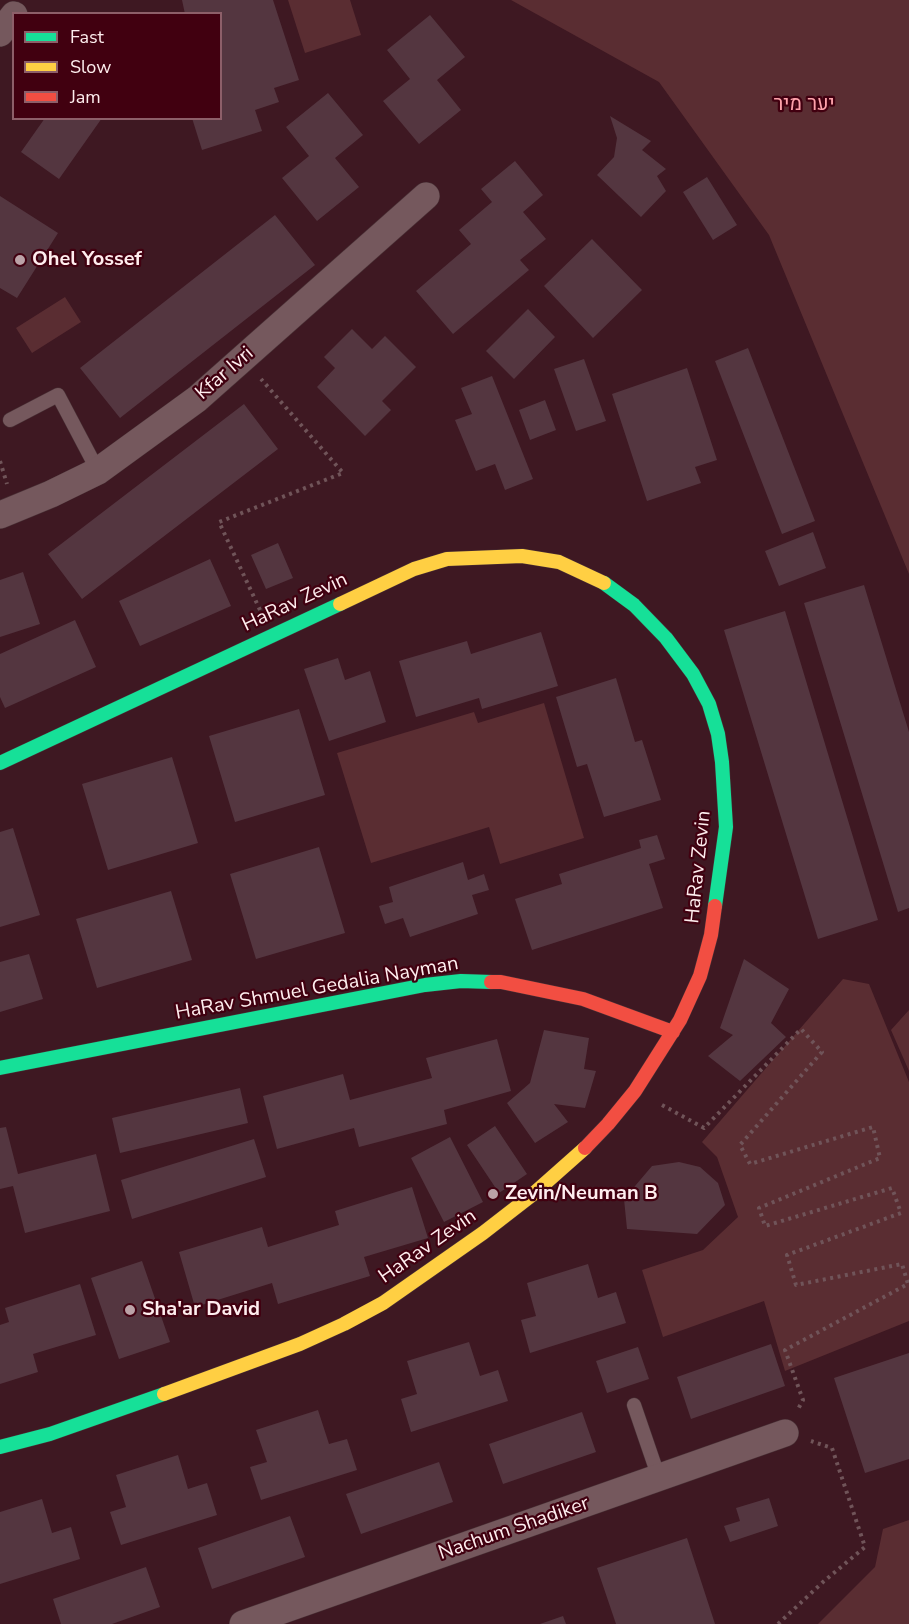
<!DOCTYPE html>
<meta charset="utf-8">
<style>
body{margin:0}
#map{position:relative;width:909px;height:1624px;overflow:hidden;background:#3e1822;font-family:"Nunito Sans",sans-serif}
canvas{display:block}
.legend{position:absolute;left:12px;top:12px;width:210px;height:108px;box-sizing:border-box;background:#410010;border:2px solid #8d5f69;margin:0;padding:8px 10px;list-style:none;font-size:18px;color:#feedee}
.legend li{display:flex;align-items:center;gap:12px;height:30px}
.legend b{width:30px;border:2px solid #8d5f69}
</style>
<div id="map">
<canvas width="909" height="1624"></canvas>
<ul class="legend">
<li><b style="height:8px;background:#16e098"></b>Fast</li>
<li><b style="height:8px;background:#ffcf43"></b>Slow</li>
<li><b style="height:8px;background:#f24e42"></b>Jam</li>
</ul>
</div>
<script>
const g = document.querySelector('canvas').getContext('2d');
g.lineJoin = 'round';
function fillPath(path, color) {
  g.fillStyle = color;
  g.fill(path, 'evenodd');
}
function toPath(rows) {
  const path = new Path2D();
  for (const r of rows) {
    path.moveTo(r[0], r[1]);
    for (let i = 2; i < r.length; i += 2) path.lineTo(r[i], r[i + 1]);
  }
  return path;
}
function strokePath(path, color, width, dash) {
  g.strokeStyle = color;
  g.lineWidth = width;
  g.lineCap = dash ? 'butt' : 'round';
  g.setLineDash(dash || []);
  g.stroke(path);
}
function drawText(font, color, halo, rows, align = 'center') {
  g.font = font + ' "Nunito Sans",Heebo,sans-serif';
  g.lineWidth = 4.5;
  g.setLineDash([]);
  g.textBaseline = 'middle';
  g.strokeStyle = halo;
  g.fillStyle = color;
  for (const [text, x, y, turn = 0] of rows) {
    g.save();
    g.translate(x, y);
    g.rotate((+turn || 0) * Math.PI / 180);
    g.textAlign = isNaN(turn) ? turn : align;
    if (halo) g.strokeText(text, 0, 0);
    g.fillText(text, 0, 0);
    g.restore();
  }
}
fillPath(toPath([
 [288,0,350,0,361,35,305,53],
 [511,0,909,0,909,574,769,235,659,82],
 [65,297,81,322,32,353,16,328],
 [544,703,584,838,500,864,489,827,371,863,337,753,474,712,478,723],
 [843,979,869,984,909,1082,909,1321,785,1371,764,1301,663,1337,642,1270,703,1250,738,1217,717,1157,702,1142],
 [909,1010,909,1071,891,1030],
 [909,1520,909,1624,818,1624,875,1567,883,1529]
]), '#5a2d32');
fillPath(toPath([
 [182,0,273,0,299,80,274,88,279,102,255,110,262,131,202,150,192,118,220,118,220,14,185,14],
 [430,15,465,57,437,80,461,110,419,144,383,101,410,79,387,50],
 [328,93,363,135,335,158,359,187,317,221,282,178,309,156,286,127],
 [610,116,651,141,642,150,666,169,657,176,666,191,641,217,597,175,614,157,617,138],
 [45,118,102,118,59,179,21,152],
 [515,161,543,195,523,212,546,239,520,260,529,270,453,334,416,291,471,244,459,230,492,202,481,189],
 [707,177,737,225,713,240,683,192],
 [0,196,58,233,17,298,0,288],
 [275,215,315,265,120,418,80,368],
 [592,239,642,290,593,338,544,286],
 [528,309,555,337,514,379,486,351],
 [352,329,372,349,385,336,416,367,382,401,391,410,365,436,317,387,335,368,324,357],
 [748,348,815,521,782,534,715,361],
 [584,359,606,421,576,431,554,369],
 [687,368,717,460,695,467,701,483,647,501,612,394],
 [492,376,533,479,505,490,495,464,476,471,455,420,472,414,461,388],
 [545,400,556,430,530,440,519,410],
 [244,404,278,449,82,599,48,554],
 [813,532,826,568,779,586,765,551],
 [278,543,293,578,266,589,251,555],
 [210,559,231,606,140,646,119,601],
 [23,572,40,624,0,637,0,580],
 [864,585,909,732,909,908,898,912,804,603],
 [785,611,878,920,818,939,724,630],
 [75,620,96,667,5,708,0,697,0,654],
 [541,632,558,686,482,709,479,698,416,717,399,661,467,641,471,654],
 [338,658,345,680,370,671,386,722,329,741,304,669],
 [616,678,635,742,642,740,661,800,604,817,587,764,577,767,556,697],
 [299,709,325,795,235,822,209,736],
 [172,757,198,843,108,870,82,784],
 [13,828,40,915,0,927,0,832],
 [657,835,665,859,649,864,663,908,532,950,515,899,562,884,559,874,641,848,639,840],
 [319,847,345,933,256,959,230,874],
 [463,862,468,880,484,874,489,890,472,895,478,914,410,937,403,918,385,924,379,906,393,902,389,887],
 [171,891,192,960,97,988,76,919],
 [29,954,43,999,0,1012,0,962],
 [744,959,789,989,771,1023,786,1037,740,1081,708,1056,733,1035,720,1028],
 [544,1030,589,1038,584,1069,596,1071,585,1108,554,1104,568,1122,535,1143,507,1103,530,1083],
 [497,1039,511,1091,444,1110,447,1124,359,1147,354,1128,277,1149,263,1096,343,1074,350,1100,432,1078,426,1058],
 [240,1088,248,1123,120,1153,112,1118],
 [495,1126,527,1174,499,1193,467,1145],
 [6,1127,18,1174,96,1154,110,1211,25,1233,13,1186,0,1189,0,1128],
 [450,1137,483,1202,444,1222,411,1158],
 [254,1139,266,1177,132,1219,121,1180],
 [679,1162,700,1167,718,1183,725,1205,697,1234,627,1229,624,1199,652,1166],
 [412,1187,428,1238,364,1257,370,1276,278,1304,272,1283,195,1307,179,1252,262,1227,268,1247,339,1225,335,1211],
 [142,1261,170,1342,119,1359,91,1278],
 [588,1264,598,1298,616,1292,626,1323,530,1353,521,1320,536,1316,527,1283],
 [80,1284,96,1335,33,1354,38,1372,0,1384,0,1325,9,1322,5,1308],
 [469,1342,480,1376,498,1370,508,1401,411,1432,401,1399,417,1394,407,1361],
 [771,1344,785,1386,691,1419,677,1377],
 [638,1347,649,1379,607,1393,596,1361],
 [909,1353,909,1459,865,1473,834,1378],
 [318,1410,329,1444,347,1439,357,1470,261,1500,250,1467,267,1462,256,1430],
 [582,1412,596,1452,503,1484,489,1444],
 [178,1455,188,1489,207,1483,217,1515,121,1545,110,1512,126,1507,116,1475],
 [439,1462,453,1502,361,1534,346,1494],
 [769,1498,778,1526,730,1542,724,1526,740,1521,736,1508],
 [42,1499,52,1533,71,1527,80,1559,0,1584,0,1512],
 [290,1516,305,1557,212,1589,198,1548],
 [687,1538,715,1624,616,1624,597,1568],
 [146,1567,160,1607,112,1624,61,1624,53,1599],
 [563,1616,566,1624,540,1624]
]), '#543640');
const lane = toPath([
 [10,420,58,395,98,471],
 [634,1405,659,1478]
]);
const street = toPath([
 [0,33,14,15],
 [0,515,51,494,98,471,197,399,426,196],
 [243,1624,785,1433]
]);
const fast = toPath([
 [604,583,634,605,666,638,693,674,709,704,718,734,722,762,726,827,715,906],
 [0,763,340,604],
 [0,1068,425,985,461,981,491,982],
 [0,1447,50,1434,164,1394]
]);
const slow = toPath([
 [340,604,414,569,447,559,522,556,559,562,604,583],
 [164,1394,300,1344,344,1324,383,1303,483,1233,532,1195,585,1148]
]);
const jam = toPath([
 [491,982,501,982,583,999,673,1032],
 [585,1148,608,1124,635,1091,680,1020,700,976,711,935,715,906]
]);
strokePath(lane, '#493136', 15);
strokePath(street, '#493136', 28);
strokePath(fast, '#493136', 15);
strokePath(slow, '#493136', 15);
strokePath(jam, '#493136', 15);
strokePath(toPath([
 [0,461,7,484],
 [260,610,219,522,343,473,261,379],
 [662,1105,704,1128,801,1029,822,1052,740,1145,750,1164,873,1127,880,1158,759,1208,765,1226,892,1188,901,1213,787,1255,796,1285,902,1264,908,1284,785,1350,803,1400,797,1411],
 [778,1624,823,1582,865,1547,832,1448,811,1441]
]), '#705459', 4, [3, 4.5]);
strokePath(lane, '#75585d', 14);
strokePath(street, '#75585d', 27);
strokePath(fast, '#16e098', 14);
strokePath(slow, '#ffcf43', 14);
strokePath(jam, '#f24e42', 14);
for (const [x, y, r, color] of [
 [20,260,6,"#bba2a7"],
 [493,1194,6,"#bba2a7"],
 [130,1310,6,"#bba2a7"]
]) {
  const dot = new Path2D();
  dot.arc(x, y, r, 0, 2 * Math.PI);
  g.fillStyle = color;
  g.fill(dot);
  strokePath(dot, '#410010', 2);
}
drawText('20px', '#fea2ab', '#410010', [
 ["יער מיר",804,105]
]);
drawText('bold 20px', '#feedee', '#410010', [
 ["Ohel Yossef",32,260],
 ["Zevin/Neuman B",505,1194],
 ["Sha'ar David",142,1310]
], 'left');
drawText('20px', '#feedee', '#410010', [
 ["Kfar Ivri",225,374,-41],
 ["HaRav Zevin",295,603,-25],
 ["HaRav Zevin",699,867,-84],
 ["HaRav Shmuel Gedalia Nayman",317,989,-10],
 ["HaRav Zevin",428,1247,-35],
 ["Nachum Shadiker",514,1529,-19]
]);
</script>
